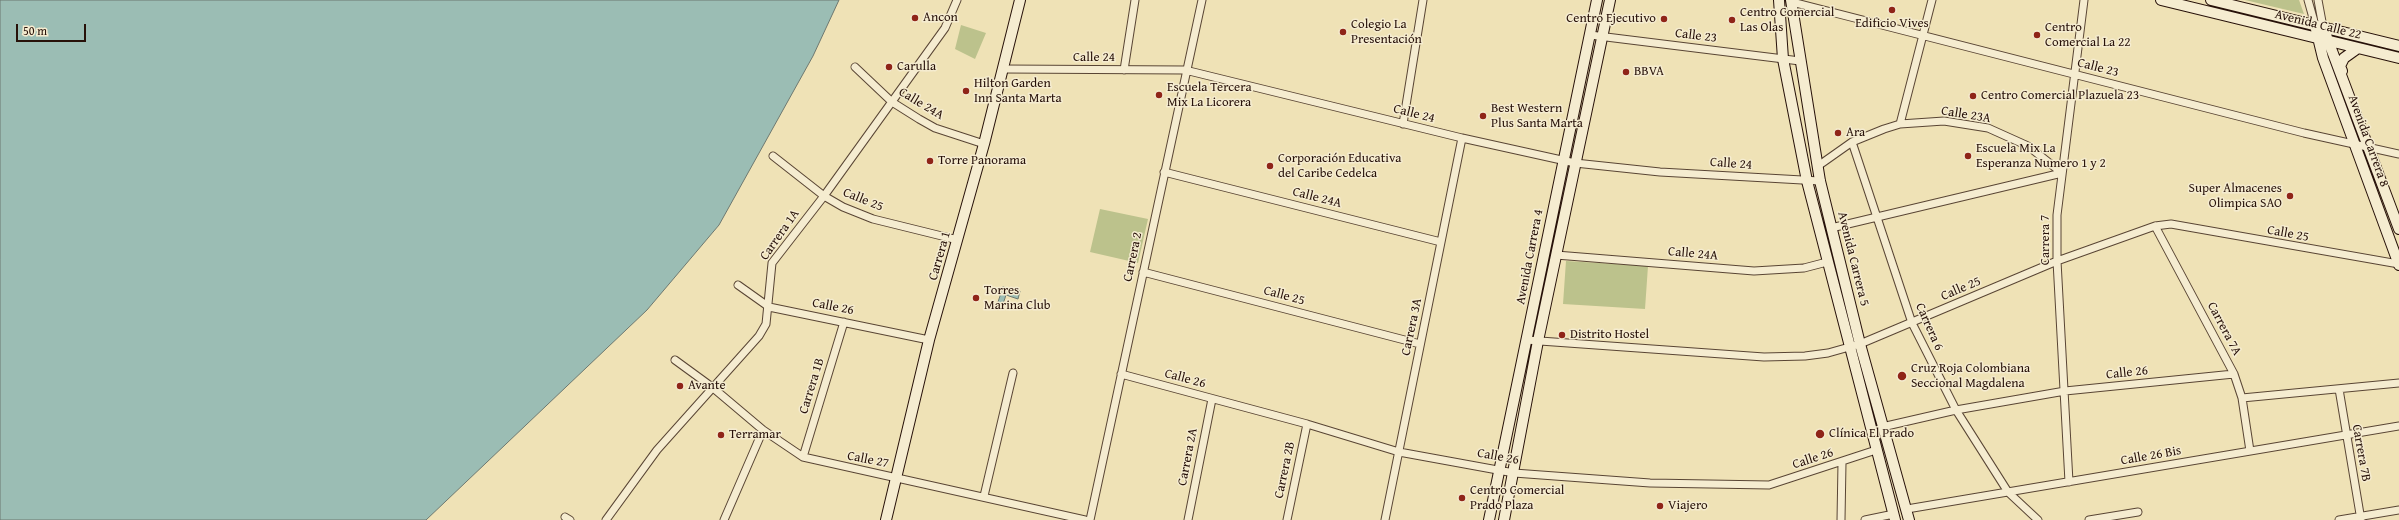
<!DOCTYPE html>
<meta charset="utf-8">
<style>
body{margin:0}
#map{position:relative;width:2399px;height:520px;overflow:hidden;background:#efe2b6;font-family:"Gentium Book Plus",serif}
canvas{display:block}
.scale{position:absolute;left:16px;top:24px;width:70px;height:18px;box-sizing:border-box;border:2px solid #271109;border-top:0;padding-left:5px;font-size:12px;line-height:14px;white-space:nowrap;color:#271109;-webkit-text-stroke:3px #f5ecd0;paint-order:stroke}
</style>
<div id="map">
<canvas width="2399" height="520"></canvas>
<div class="scale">50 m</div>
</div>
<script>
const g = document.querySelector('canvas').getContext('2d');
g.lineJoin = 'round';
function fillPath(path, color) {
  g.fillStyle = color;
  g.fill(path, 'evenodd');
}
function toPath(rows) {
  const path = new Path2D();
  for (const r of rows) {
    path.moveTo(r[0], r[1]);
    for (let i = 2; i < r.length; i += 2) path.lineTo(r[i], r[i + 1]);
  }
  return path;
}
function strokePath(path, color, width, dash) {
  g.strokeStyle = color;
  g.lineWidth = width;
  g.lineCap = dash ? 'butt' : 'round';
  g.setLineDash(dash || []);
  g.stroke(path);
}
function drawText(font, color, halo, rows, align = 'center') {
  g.font = font + ' "Gentium Book Plus",serif';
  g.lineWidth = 3;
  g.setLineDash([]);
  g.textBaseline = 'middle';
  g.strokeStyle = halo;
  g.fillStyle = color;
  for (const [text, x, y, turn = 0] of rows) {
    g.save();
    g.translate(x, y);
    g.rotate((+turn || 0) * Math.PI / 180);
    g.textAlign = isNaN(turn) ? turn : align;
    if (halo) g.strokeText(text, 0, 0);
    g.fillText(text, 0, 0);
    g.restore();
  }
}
fillPath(toPath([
 [2245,0,2299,0,2304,14],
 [961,25,986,33,975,59,955,49],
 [1100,209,1148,219,1138,263,1090,252],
 [1566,261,1648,266,1645,309,1563,304]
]), '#bcc28c');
const water = toPath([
 [0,0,839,0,813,56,719,225,647,310,426,520,0,520,0,0],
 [1003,287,1020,291,1018,299,1006,295,1003,304,998,302,1003,287]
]);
fillPath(water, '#9bbdb4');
strokePath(water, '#6d7870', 1);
const street = toPath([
 [2308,0,2315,25],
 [2318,0,2323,27],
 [1792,2,2304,133,2399,154],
 [1590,35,1800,61],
 [855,67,892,102,919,119,935,128,984,144],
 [1003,69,1185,70,1462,138,1575,163,1660,172,1820,181],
 [1124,70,1135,0],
 [1403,124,1423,0],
 [1900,124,1932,0],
 [1852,142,1912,323,1956,410,2008,492,2038,520],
 [773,156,824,196,843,207,873,219,958,240],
 [1818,166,1852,142,1884,129,1900,124,1944,121,1988,128,2028,146,2062,173],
 [1164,172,1441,242],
 [2155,226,2234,374,2242,398,2250,451],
 [1831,228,2062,173],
 [1556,255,1754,271,1804,268,1827,262],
 [1143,272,1420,344],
 [738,285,769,307,929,340],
 [1526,340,1764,357,1805,356,1828,353,1860,344,2057,261,2155,226,2171,224,2399,264],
 [675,360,712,387,763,430,803,457,1085,520],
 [1121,374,1307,424,1399,452,1514,473,1650,483,1769,485,1876,450],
 [2339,389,2361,520],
 [2242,398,2399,383],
 [1882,427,1956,410,2065,391,2234,374],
 [803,457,844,322],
 [2069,482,2057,261,2057,215,2084,0],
 [984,496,1013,373],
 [1907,509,2399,426],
 [565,517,570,520],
 [606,520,657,450,759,336,766,324,772,263,824,196,945,28,957,0],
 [724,520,763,430],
 [1090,520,1202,0],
 [1188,520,1212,399],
 [1287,520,1307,424],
 [1385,520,1462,138],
 [1841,520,1842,463],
 [1865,520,1894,514],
 [2089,520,2138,512],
 [2339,520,2399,510]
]);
const secondary = toPath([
 [1779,0,1783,59,1807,181,1895,520],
 [1791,0,1820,181,1860,344,1909,520],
 [2161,0,2399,58],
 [2211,0,2399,46],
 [2315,25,2323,58,2399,265],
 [2323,27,2399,229],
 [2342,71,2340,66,2344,58,2358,48],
 [886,520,929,340,984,144,1020,0],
 [1489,520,1597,0],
 [1504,520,1538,341,1610,0]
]);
strokePath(street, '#594534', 9);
strokePath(secondary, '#271109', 12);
strokePath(street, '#f5ecd0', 7);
strokePath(secondary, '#f5ecd0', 10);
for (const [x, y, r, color] of [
 [1892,10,4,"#8f2418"],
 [915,18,4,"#8f2418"],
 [1664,19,4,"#8f2418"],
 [1732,20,4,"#8f2418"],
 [1343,32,4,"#8f2418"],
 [2037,35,4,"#8f2418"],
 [889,67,4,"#8f2418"],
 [1626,72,4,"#8f2418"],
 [966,91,4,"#8f2418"],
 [1159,95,4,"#8f2418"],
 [1973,96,4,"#8f2418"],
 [1483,116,4,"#8f2418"],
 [1838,133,4,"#8f2418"],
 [1968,156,4,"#8f2418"],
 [930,161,4,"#8f2418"],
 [1270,166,4,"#8f2418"],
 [2290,196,4,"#8f2418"],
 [976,298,4,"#8f2418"],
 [1562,335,4,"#8f2418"],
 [1902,376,5,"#8f2418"],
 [680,386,4,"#8f2418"],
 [1820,434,5,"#8f2418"],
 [721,435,4,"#8f2418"],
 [1462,498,4,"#8f2418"],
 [1660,506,4,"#8f2418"]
]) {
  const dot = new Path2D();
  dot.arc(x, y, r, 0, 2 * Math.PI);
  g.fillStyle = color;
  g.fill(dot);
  strokePath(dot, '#f5ecd0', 1.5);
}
drawText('13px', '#271109', '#f5ecd0', [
 ["Centro Comercial",1740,13],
 ["Las Olas",1740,28],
 ["Ancon",923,18],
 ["Centro Ejecutivo",1656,19,"right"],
 ["Edificio Vives",1892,24,"center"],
 ["Colegio La",1351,25],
 ["Presentación",1351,40],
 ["Centro",2045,28],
 ["Comercial La 22",2045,43],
 ["Carulla",897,67],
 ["BBVA",1634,72],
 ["Hilton Garden",974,84],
 ["Inn Santa Marta",974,99],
 ["Escuela Tercera",1167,88],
 ["Mix La Licorera",1167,103],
 ["Centro Comercial Plazuela 23",1981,96],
 ["Best Western",1491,109],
 ["Plus Santa Marta",1491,124],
 ["Ara",1846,133],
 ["Escuela Mix La",1976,149],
 ["Esperanza Numero 1 y 2",1976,164],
 ["Corporación Educativa",1278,159],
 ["del Caribe Cedelca",1278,174],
 ["Torre Panorama",938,161],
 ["Super Almacenes",2282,189,"right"],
 ["Olimpica SAO",2282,204,"right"],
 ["Torres",984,291],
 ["Marina Club",984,306],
 ["Distrito Hostel",1570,335],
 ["Cruz Roja Colombiana",1911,369],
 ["Seccional Magdalena",1911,384],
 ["Avante",688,386],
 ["Clínica El Prado",1829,434],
 ["Terramar",729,435],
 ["Centro Comercial",1470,491],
 ["Prado Plaza",1470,506],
 ["Viajero",1668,506]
], 'left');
drawText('13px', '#271109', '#f5ecd0', [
 ["Avenida Calle 22",2318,25,14],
 ["Calle 23",1696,36,7],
 ["Calle 24",1094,58],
 ["Calle 23",2098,68,14],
 ["Calle 24A",921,104,31],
 ["Calle 24",1414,114,14],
 ["Calle 23A",1966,115,9],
 ["Avenida Carrera 8",2368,141,70],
 ["Calle 24",1731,164,4],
 ["Calle 24A",1317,198,14],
 ["Calle 25",863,200,22],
 ["Calle 25",2288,234,10],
 ["Carrera 1A",780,235,-55],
 ["Carrera 7",2046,240,-90],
 ["Calle 24A",1693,254,5],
 ["Carrera 1",940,256,-74],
 ["Carrera 2",1133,257,-78],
 ["Avenida Carrera 4",1530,257,-79],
 ["Avenida Carrera 5",1853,259,76],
 ["Calle 25",1961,289,-23],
 ["Calle 25",1284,296,15],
 ["Calle 26",833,307,11],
 ["Carrera 3A",1412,327,-78],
 ["Carrera 6",1929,327,66],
 ["Carrera 7A",2224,329,62],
 ["Calle 26",2127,373,-6],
 ["Calle 26",1185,379,15],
 ["Carrera 1B",812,386,-73],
 ["Carrera 7B",2361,453,80],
 ["Calle 26 Bis",2151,456,-10],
 ["Carrera 2A",1188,457,-79],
 ["Calle 26",1498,457,10],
 ["Calle 26",1813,459,-18],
 ["Calle 27",868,460,11],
 ["Carrera 2B",1285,470,-78]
]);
</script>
